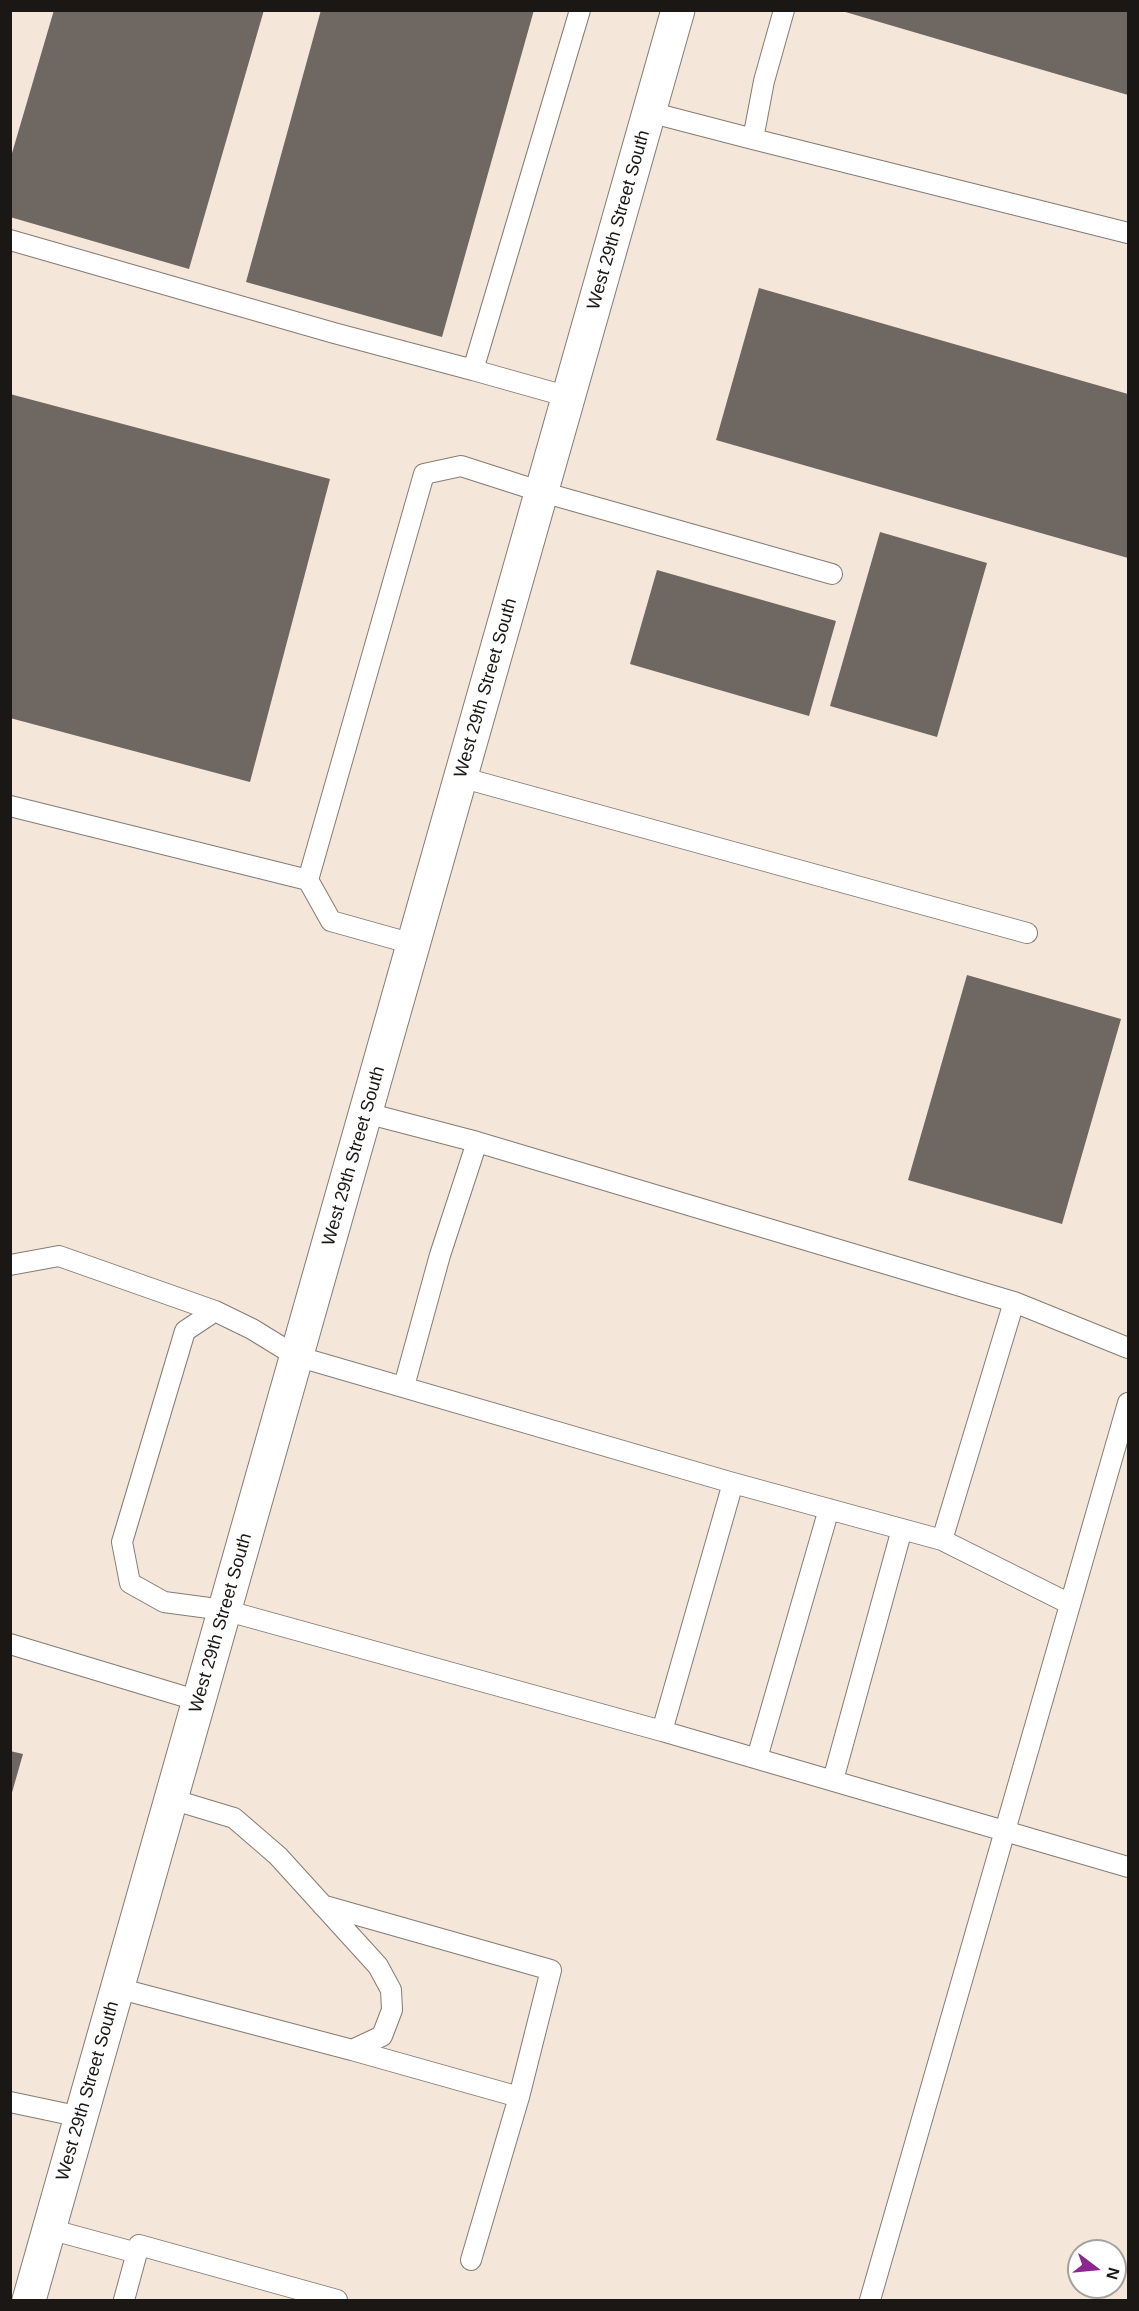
<!DOCTYPE html>
<style>
body{margin:0}
#map{position:relative;width:1139px;height:2311px;overflow:hidden;background:#fdf4ec;font-family:Helvetica,sans-serif}
canvas{display:block}
.frame{position:absolute;inset:0;border:12px solid #1a1715;pointer-events:none}
.north{position:absolute;left:1067px;top:2239px;width:60px;height:60px;box-sizing:border-box;background:#fff;border:2px solid #a3a2a1;border-radius:50%;rotate:106deg;font-size:16px;font-weight:700;line-height:24px;text-align:center;color:#1a1715}
.north::after{content:'';display:block;margin:auto;width:21px;height:27px;background:#8b278f;clip-path:polygon(50% 0,100% 100%,50% 72%,0 100%)}
</style>
<div id="map">
<canvas width="1139" height="2311"></canvas>
<div class="frame"></div>
<div class="north">N</div>
</div>
<script>
const g = document.querySelector('canvas').getContext('2d');
g.lineJoin = 'round';
function fillPath(path, color) {
  g.fillStyle = color;
  g.fill(path, 'evenodd');
}
function toPath(rows) {
  const path = new Path2D();
  for (const r of rows) {
    path.moveTo(r[0], r[1]);
    for (let i = 2; i < r.length; i += 2) path.lineTo(r[i], r[i + 1]);
  }
  return path;
}
function strokePath(path, color, width, dash) {
  g.strokeStyle = color;
  g.lineWidth = width;
  g.lineCap = dash ? 'butt' : 'round';
  g.setLineDash(dash || []);
  g.stroke(path);
}
function drawText(font, color, halo, rows, align = 'center') {
  g.font = font + ' Helvetica,sans-serif';
  g.lineWidth = 6;
  g.setLineDash([]);
  g.textBaseline = 'middle';
  g.strokeStyle = halo;
  g.fillStyle = color;
  for (const [text, x, y, turn = 0] of rows) {
    g.save();
    g.translate(x, y);
    g.rotate((+turn || 0) * Math.PI / 180);
    g.textAlign = isNaN(turn) ? turn : align;
    if (halo) g.strokeText(text, 0, 0);
    g.fillText(text, 0, 0);
    g.restore();
  }
}
fillPath(toPath([
 [11,11,1128,11,1128,2300,11,2300],
 [1079,2251,1115,2251,1115,2287,1079,2287]
]), '#f4e6d8');
fillPath(toPath([
 [54,10,264,10,189,269,10,217,10,160],
 [321,10,534,10,442,337,246,282],
 [842,10,1128,10,1128,95,842,11],
 [759,288,1128,394,1128,558,716,440],
 [10,394,330,479,250,782,10,718],
 [880,532,987,563,937,737,830,706],
 [657,570,836,621,809,716,630,664],
 [967,975,1121,1019,1062,1224,908,1180],
 [10,1751,23,1754,11,1796,10,1796]
]), '#6f6761');
const lane = toPath([
 [649,112,753,139,764,81,784,10],
 [753,139,1128,233],
 [10,240,334,333,473,370],
 [569,397,473,370,580,10],
 [460,777,1027,933],
 [10,806,308,880],
 [413,944,331,921,308,880,424,474,461,466,542,492,832,574],
 [366,1113,477,1142,1014,1302,942,1540,733,1483,296,1356,252,1329,215,1311,185,1331,122,1542,130,1583,164,1602,224,1610,662,1731,733,1483],
 [10,1265,59,1256,215,1311],
 [1014,1302,1128,1348],
 [404,1386,440,1255,477,1142],
 [942,1540,1070,1604],
 [10,1644,199,1701],
 [662,1731,1128,1867],
 [757,1758,829,1509],
 [833,1780,902,1529],
 [322,1905,551,1970,519,2097],
 [117,1988,352,2050,382,2036,392,2010,391,1990,378,1966,278,1856,234,1818,171,1799],
 [352,2050,519,2097,471,2260],
 [10,2102,81,2117],
 [49,2229,137,2253],
 [124,2300,139,2245,337,2300],
 [870,2300,1128,1403]
]);
const street = toPath([
 [29,2300,678,10]
]);
strokePath(lane, '#837c75', 22);
strokePath(street, '#837c75', 35);
strokePath(lane, '#fff', 20);
strokePath(street, '#fff', 33);
drawText('18px', '#1a1715', '#fff', [
 ["West 29th Street South",619,220,-74],
 ["West 29th Street South",486,688,-74],
 ["West 29th Street South",354,1156,-74],
 ["West 29th Street South",221,1623,-74],
 ["West 29th Street South",88,2091,-74]
]);
</script>
